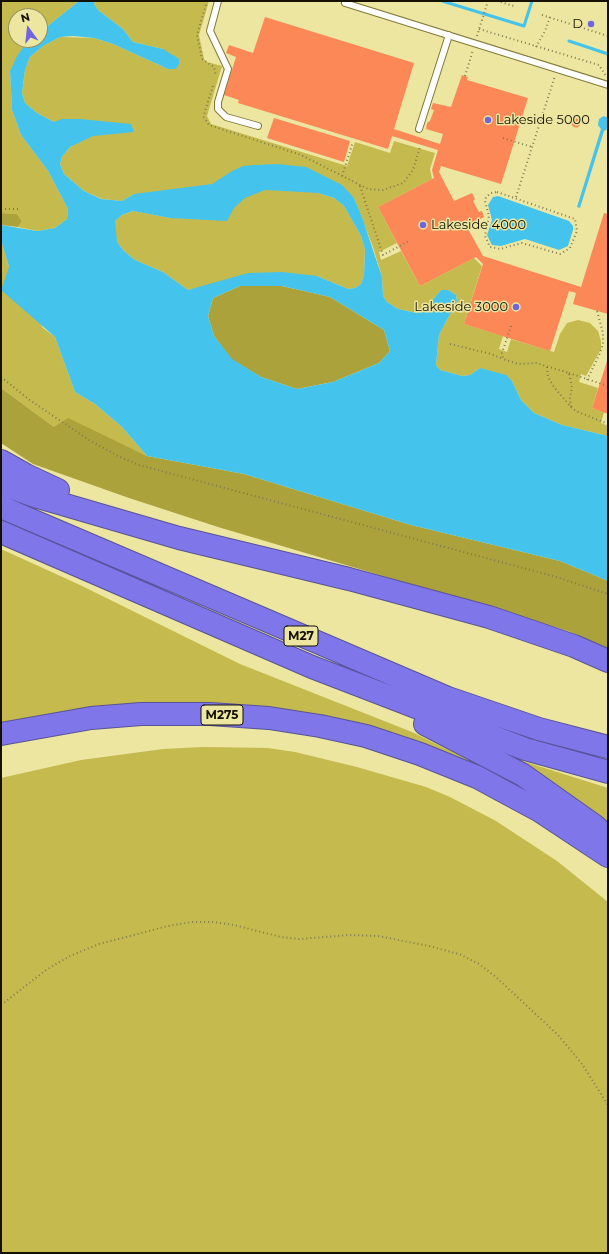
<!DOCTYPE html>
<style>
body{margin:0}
#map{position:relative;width:609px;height:1254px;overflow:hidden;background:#ece6a1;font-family:Montserrat,sans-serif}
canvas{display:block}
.frame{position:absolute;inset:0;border:2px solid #141100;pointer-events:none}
.north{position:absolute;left:8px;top:8px;width:40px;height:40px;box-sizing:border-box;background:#ece6a1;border:1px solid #969161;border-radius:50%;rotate:345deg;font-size:11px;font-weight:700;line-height:16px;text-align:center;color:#141100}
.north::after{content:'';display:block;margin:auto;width:14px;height:18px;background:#7065df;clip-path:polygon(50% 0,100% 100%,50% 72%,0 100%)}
</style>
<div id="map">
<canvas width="609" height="1254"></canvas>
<div class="frame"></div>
<div class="north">N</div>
</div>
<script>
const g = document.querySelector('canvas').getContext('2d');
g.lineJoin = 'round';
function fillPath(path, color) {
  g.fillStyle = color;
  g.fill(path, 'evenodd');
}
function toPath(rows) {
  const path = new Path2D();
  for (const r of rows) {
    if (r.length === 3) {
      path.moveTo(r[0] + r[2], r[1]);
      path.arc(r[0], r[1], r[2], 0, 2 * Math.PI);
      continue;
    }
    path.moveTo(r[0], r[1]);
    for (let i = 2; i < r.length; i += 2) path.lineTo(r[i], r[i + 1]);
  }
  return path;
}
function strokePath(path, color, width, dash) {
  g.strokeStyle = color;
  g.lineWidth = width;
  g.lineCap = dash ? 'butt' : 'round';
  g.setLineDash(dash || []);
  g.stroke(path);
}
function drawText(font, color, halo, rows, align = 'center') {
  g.font = font + ' Montserrat,sans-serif';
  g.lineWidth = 3;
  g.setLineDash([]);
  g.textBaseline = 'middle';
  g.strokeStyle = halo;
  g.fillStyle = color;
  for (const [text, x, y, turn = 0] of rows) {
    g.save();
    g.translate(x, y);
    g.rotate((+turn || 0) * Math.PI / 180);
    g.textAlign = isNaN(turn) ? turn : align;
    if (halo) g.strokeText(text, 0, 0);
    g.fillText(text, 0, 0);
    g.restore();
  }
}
fillPath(toPath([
 [1,1,79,1,40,32,40,16,16,16,16,40,29,40,10,71,12,110,21,135,48,171,68,209,67,219,55,228,37,231,18,227,22,221,17,214,1,213],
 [95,1,209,1,199,35,204,59,207,62,222,66,207,116,211,124,347,166,355,142,390,153,394,141,435,153,430,169,432,179,378,207,397,243,379,252,381,260,401,251,420,286,474,258,482,266,464,324,503,336,499,349,507,352,511,339,554,352,560,334,567,323,578,320,590,323,598,331,601,341,601,349,586,376,581,374,579,382,598,388,592,408,604,412,601,423,608,426,608,436,562,425,534,413,521,400,512,381,480,368,470,375,462,376,440,370,436,365,439,335,457,301,456,295,448,290,441,290,425,309,417,313,398,309,387,302,383,296,382,277,373,247,354,198,318,193,334,198,344,206,361,236,365,250,364,275,361,284,355,288,348,289,317,276,202,287,188,290,163,272,135,260,124,251,117,242,115,234,115,221,122,215,134,211,170,218,134,194,122,201,102,199,84,191,64,174,60,164,62,157,70,147,82,140,54,122,37,113,25,103,22,93,25,70,30,57,43,46,60,37,94,38,113,44,168,69,163,49,133,42,123,29,98,10,94,4],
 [1,240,9,267,43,328,55,337,75,392,95,404,122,427,147,456,108,438,54,427,1,388],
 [1,549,80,585,240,664,412,732,497,774,417,745,330,720,1,726],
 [203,747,268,748,295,752,357,767,426,787,450,797,496,821,557,861,608,902,608,1253,1,1253,1,778,81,760,163,749],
 [494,752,608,788,608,830]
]), '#c5ba4e');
fillPath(toPath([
 [1,213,17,214,22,221,18,227,1,225],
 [240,286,282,286,330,297,384,330,390,351,379,363,333,382,297,389,261,377,232,360,214,336,208,316,213,298],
 [1,388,54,427,68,418,147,456,244,474,411,525,560,561,608,581,608,649,568,631,218,527,129,498,33,464,1,443]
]), '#aca23b');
fillPath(toPath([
 [79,1,95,1,94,4,98,10,123,29,133,42,163,49,179,59,179,64,176,69,168,69,113,44,94,38,73,36,60,37,43,46,30,57,25,70,22,93,25,103,37,113,54,122,62,119,80,119,131,124,134,132,93,136,70,147,62,157,60,164,64,174,84,191,101,199,122,201,134,194,212,184,232,171,243,166,254,165,277,164,306,167,342,185,354,198,363,220,382,277,383,296,387,302,398,309,417,313,425,309,441,290,448,290,456,295,457,301,439,335,436,365,440,370,462,376,470,375,480,368,506,375,512,381,521,400,534,413,562,425,608,436,608,581,560,561,411,525,244,474,147,456,122,427,95,404,75,392,55,337,1,290,9,267,1,240,1,225,37,231,55,228,67,219,68,209,48,171,21,135,12,110,10,71,17,56,27,42,29,40,40,40,40,32],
 [265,190,318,193,334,198,344,206,361,236,365,250,364,275,361,284,355,288,348,289,317,276,282,272,248,273,188,290,163,272,135,260,124,251,117,242,115,221,122,215,133,211,170,218,227,221,234,208,245,198],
 [240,286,282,286,330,297,384,330,390,351,379,363,333,382,297,389,261,377,232,359,214,336,208,316,213,298],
 [604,116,608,118,608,129,604,131,580,208,577,207,601,129,598,125,599,119],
 [498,196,569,221,573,226,573,230,568,246,559,250,525,239,501,246,492,245,487,235,492,220,488,205,493,197]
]), '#44c4ed');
strokePath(toPath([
 [442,1,524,26,532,1],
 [569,41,608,54]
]), '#44c4ed', 3);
fillPath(toPath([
 [265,17,414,63,394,129,440,144,443,134,426,129,427,123,430,121,434,110,431,109,433,103,451,107,462,75,468,77,467,80,528,98,501,184,441,166,439,172,454,201,472,193,475,199,473,201,479,212,482,211,484,217,467,227,483,256,581,287,604,213,608,214,608,314,573,304,576,293,569,291,550,351,464,324,483,264,476,257,420,286,378,207,434,178,432,170,438,150,392,136,388,149,238,103,239,100,224,95,236,57,226,53,229,45,253,53],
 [274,118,350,141,344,162,267,138],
 [576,123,4.5],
 [608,358,608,414,592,408]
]), '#fb8856');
const service = toPath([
 [218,1,210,31,228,69,218,102,218,109,226,117,258,126],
 [346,1,345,3,608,85],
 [419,129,449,35]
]);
const motorway = toPath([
 [1,461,26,475,58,490],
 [1,484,38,497,179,538,349,579,489,617,574,646,608,661],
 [1,507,448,698,539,729,608,747],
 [1,532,312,667,525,749,608,772],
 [425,724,523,775,595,826,608,838],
 [1,734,91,718,141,714,210,714,269,718,320,726,366,736,420,754,477,777,540,811,608,856]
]);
strokePath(service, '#827b39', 8);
strokePath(motorway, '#595397', 24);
strokePath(toPath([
 [207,1,197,35,202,59,214,67,216,76],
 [497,1,514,6],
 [542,15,608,36],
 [479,29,599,65,606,76],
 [477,36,488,1],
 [536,47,545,31,550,17],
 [465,76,473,50],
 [213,86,205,111,204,117,209,125,301,155,368,189,383,190,403,183,413,170,420,147],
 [503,138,532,147],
 [342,176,353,142],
 [360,186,383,255,409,241],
 [497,192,575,219,577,231,570,248,560,254,522,243,500,249,490,247,485,236,489,216,485,201,486,197,491,193,497,192],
 [516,197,555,76],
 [1,209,19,209],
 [511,326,502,353,503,359,518,364,536,363,569,373,572,387,570,398,571,407],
 [450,344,491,354,503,359],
 [547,367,548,377,554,387,571,407,576,411,608,424],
 [569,373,608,386],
 [1,377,31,401,89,440,118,456,139,465,553,576,608,594],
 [587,380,600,353,603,344,603,333,597,311],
 [1,1005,46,970,70,956,99,944,168,926,192,922,214,922,234,925,281,937,299,939,350,935,378,936,429,946,459,954,479,964,496,977,558,1035,582,1064,608,1105]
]), '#7f7b50', 2, [1, 3]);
strokePath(service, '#fff', 6);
strokePath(motorway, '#7e76e9', 22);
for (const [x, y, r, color] of [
 [591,24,4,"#7065df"],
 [488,120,4,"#7065df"],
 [423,225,4,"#7065df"],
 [516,307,4,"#7065df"]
]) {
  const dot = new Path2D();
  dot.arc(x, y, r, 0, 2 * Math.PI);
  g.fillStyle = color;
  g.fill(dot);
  strokePath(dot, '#ece6a1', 1.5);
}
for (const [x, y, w] of [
 [301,636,34],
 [222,715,42]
]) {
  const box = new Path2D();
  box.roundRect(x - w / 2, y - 10, w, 20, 3);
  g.fillStyle = '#ece6a1';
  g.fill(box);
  strokePath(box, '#141100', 1);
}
drawText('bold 12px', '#141100', null, [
 ["M27",301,636],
 ["M275",222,715]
]);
drawText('13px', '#141100', '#ece6a1', [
 ["D",583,24],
 ["Lakeside 5000",496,120,"left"],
 ["Lakeside 4000",431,225,"left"],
 ["Lakeside 3000",508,307]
], 'right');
</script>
